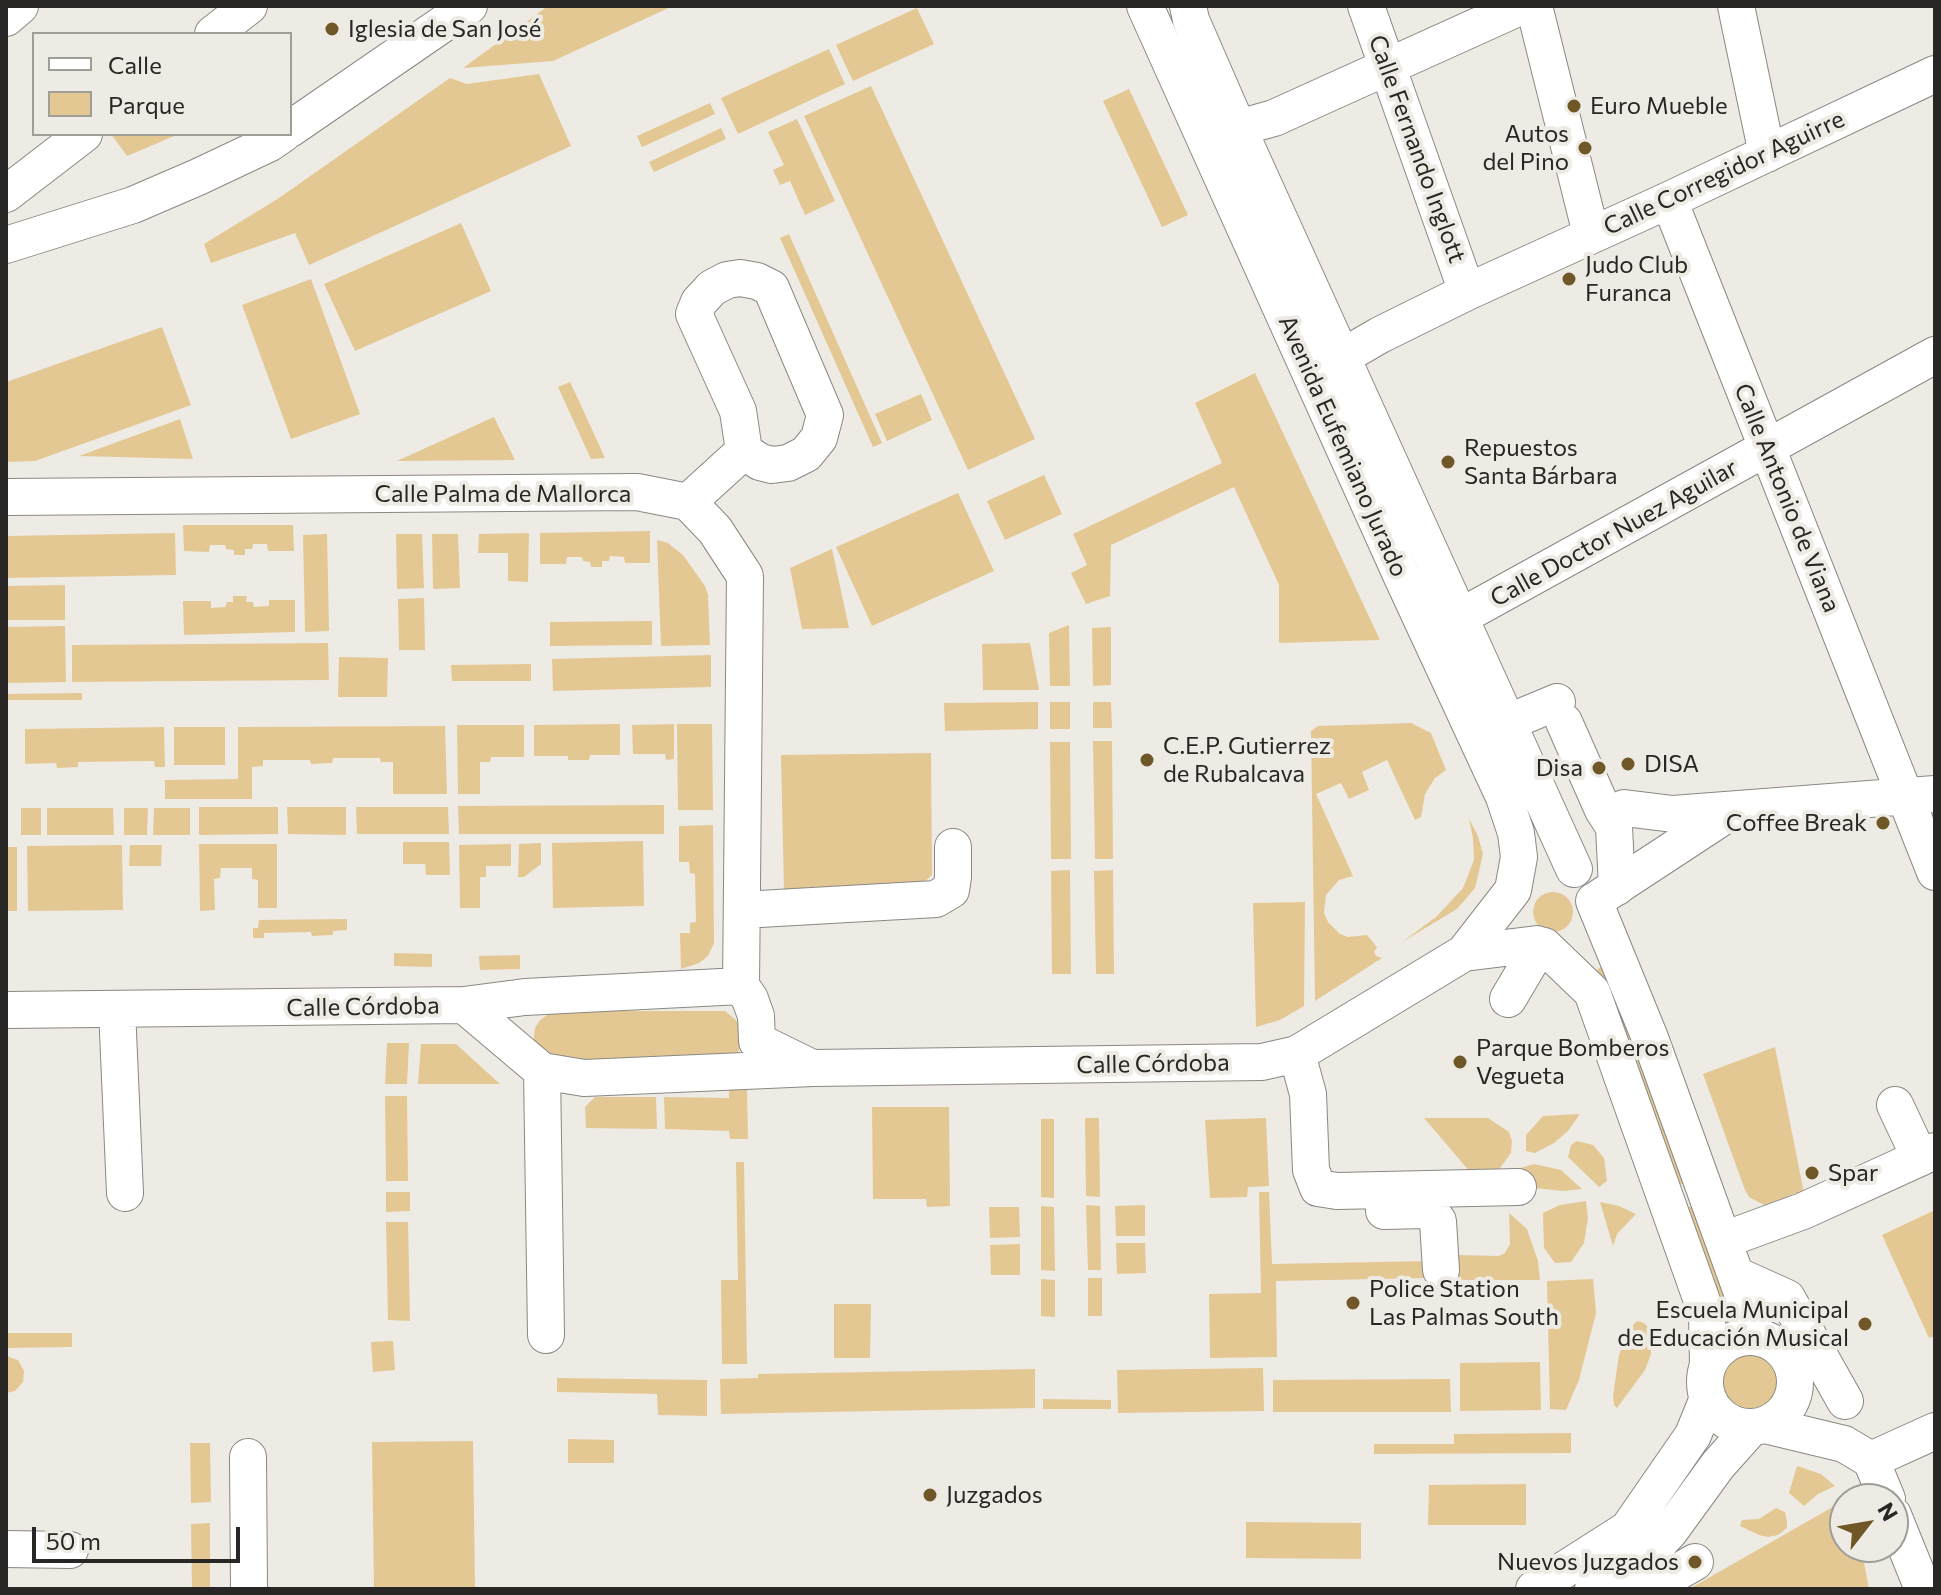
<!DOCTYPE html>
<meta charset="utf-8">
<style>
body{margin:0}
#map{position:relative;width:1941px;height:1595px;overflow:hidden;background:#eeebe5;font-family:Commissioner,sans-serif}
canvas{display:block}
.frame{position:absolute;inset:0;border:8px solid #282725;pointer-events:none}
.legend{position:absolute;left:32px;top:32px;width:260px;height:104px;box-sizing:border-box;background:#eeebe5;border:2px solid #9f9d98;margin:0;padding:10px 14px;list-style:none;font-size:24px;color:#282725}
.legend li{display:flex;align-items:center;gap:16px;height:40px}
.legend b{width:40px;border:2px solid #9f9d98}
.north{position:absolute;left:1829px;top:1483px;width:80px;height:80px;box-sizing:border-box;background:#eeebe5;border:2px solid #9f9d98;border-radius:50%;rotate:59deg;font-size:22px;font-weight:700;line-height:32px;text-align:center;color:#282725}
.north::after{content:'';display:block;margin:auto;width:28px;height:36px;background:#6f5728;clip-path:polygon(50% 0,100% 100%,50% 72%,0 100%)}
.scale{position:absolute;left:32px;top:1527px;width:208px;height:36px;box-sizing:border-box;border:4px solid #282725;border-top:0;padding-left:10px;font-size:24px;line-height:28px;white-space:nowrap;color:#282725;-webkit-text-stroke:6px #eeebe5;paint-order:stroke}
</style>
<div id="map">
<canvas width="1941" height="1595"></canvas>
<div class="frame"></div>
<ul class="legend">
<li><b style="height:10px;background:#fff"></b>Calle</li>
<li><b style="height:22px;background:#e4c894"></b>Parque</li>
</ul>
<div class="north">N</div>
<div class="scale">50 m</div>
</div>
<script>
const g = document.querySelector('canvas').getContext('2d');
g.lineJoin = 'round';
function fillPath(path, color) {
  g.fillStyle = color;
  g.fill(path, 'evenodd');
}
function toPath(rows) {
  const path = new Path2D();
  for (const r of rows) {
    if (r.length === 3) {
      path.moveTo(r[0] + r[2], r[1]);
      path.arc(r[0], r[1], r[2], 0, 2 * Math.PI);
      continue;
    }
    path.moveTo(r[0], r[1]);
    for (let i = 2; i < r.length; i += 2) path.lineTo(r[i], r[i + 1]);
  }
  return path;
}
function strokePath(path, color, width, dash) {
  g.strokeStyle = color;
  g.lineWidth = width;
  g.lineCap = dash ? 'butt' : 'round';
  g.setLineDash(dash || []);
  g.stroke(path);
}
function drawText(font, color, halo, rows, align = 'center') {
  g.font = font + ' Commissioner,sans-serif';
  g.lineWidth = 8;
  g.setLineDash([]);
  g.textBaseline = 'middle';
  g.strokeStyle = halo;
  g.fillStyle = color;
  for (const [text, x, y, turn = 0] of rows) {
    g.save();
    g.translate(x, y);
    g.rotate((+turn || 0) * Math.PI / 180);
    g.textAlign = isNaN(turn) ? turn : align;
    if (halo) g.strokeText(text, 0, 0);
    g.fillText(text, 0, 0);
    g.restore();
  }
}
fillPath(toPath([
 [548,6,673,6,553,61,463,68],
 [917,8,934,44,853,81,836,45],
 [829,49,845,84,738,134,721,98],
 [539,74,571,146,309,265,295,233,211,263,204,244,279,198,450,78,467,84],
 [871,86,1035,439,968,470,804,116],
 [1129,89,1188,215,1162,227,1103,101],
 [710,103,715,114,642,147,637,136],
 [797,119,835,201,805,215,790,181,780,185,773,170,784,165,768,132],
 [721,128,726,139,654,172,649,162],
 [111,134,179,134,127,156],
 [461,223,491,291,355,351,324,284],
 [789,234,882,443,873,447,780,238],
 [311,279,360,414,291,439,242,305],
 [162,327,191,405,35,461,6,462,6,382],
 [1255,373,1380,640,1279,643,1279,585,1234,487,1111,545,1110,596,1086,604,1071,573,1087,565,1073,534,1222,463,1195,403],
 [570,382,579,401,605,458,591,459,558,387],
 [921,394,932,420,887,441,875,414],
 [494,417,515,460,397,461],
 [180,419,193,459,79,456],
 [1044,475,1062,514,1005,540,987,501],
 [958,493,994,571,872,626,836,547],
 [183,525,293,525,294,551,268,551,267,544,253,544,252,549,245,549,245,555,234,555,234,550,226,549,225,545,210,545,209,552,184,551],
 [650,531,650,563,625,563,624,557,610,556,609,561,602,561,602,567,591,567,590,562,583,561,582,557,567,557,566,564,540,564,540,533],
 [175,533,176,575,6,578,6,536],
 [529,533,528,582,508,581,508,553,478,553,479,534],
 [327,534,329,631,305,632,303,535],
 [396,534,422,534,424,588,397,589],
 [432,534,458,534,460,588,433,589],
 [657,540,668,543,683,555,705,586,708,595,710,645,661,646],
 [832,549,849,628,802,629,790,568],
 [65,585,65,620,6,620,6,586],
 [233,596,247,596,246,602,253,602,254,607,269,606,269,600,295,600,295,632,184,635,183,601,211,601,211,608,225,607,227,602,233,602],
 [424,598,425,650,399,650,398,599],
 [652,621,652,645,550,646,550,622],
 [1069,625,1070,686,1050,686,1049,633],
 [65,626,66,682,6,683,6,627],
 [1111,627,1111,685,1093,686,1092,628],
 [328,643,329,680,72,682,72,645],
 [1030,643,1039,690,983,690,982,644],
 [711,655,711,687,553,691,552,659],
 [339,657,388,658,387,697,338,697],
 [531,664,531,681,452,681,451,665],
 [82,693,82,700,6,700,6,694],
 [1038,702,1038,729,945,731,944,703],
 [1050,702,1070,702,1070,729,1050,729],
 [1093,702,1111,702,1112,728,1093,728],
 [1411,723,1431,733,1446,770,1435,778,1425,794,1421,817,1415,820,1387,760,1362,772,1369,790,1349,799,1341,783,1316,794,1353,876,1339,880,1326,895,1324,913,1328,922,1340,934,1348,937,1367,935,1377,947,1374,952,1376,956,1382,958,1315,1001,1311,731,1318,726],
 [620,724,620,755,590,755,589,760,568,760,568,756,534,756,534,725],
 [674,724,674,759,666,760,665,754,633,754,632,725],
 [677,724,712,724,713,810,678,810],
 [457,725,524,725,524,757,491,757,490,762,480,762,480,794,458,794],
 [445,726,447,794,393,794,393,762,381,762,380,758,333,758,332,763,311,764,310,760,263,760,263,766,252,767,252,799,165,799,165,780,238,779,238,727],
 [164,727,165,767,155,767,154,761,78,762,78,767,57,768,56,763,25,764,25,729],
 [174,727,225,727,225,765,174,765],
 [1093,741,1112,741,1113,859,1095,859],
 [1050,742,1070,742,1071,859,1051,859],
 [931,753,932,875,920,886,784,891,781,755],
 [664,805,664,834,459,834,458,806],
 [199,807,278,807,278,834,199,835],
 [287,807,346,807,346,835,288,834],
 [356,807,448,807,449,834,357,834],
 [21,808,41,808,41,835,21,835],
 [47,808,113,808,114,835,47,835],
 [124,808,148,808,147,835,124,835],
 [154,808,190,808,190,835,153,835],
 [1469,819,1478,836,1483,854,1475,888,1457,909,1402,942,1436,917,1463,888,1474,860,1473,838],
 [713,825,714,943,708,956,699,963,681,969,680,933,690,933,690,923,696,922,695,874,690,873,689,862,679,862,679,826],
 [643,841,644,906,553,908,552,843],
 [403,842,449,842,450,875,426,875,425,864,403,864],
 [541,843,541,864,524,877,518,877,519,844],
 [199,844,277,844,277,908,258,908,258,880,252,879,252,868,221,868,220,878,214,879,215,910,200,911],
 [511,844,511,866,486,866,486,877,480,877,480,908,460,908,459,845],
 [122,845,123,910,28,911,27,846],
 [130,845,162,845,161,866,129,866],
 [6,847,17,847,17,911,6,911],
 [1070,870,1071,974,1052,974,1051,871],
 [1113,870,1114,974,1096,974,1094,871],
 [1553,912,20],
 [1305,902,1304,1006,1280,1020,1256,1027,1253,903],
 [347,919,347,930,333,931,333,935,312,936,311,932,264,933,264,938,253,938,253,928,258,928,259,920],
 [394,953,432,954,432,967,394,966],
 [520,955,520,969,480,970,479,956],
 [1604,965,1685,1183,1677,1185,1595,971],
 [553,1011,725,1011,736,1020,740,1028,742,1043,736,1057,559,1070,533,1044,535,1028,540,1020],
 [387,1043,409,1043,407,1084,385,1084],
 [421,1044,456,1044,500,1084,418,1084],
 [1775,1047,1804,1193,1795,1193,1771,1205,1764,1205,1749,1197,1745,1190,1703,1074],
 [747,1089,748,1139,730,1139,729,1131,665,1129,664,1097,729,1098,729,1090],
 [385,1096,407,1096,408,1181,386,1181],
 [595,1097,656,1097,657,1129,586,1128,585,1107],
 [872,1107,949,1107,950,1206,927,1207,926,1199,873,1199],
 [1580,1114,1568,1131,1554,1143,1535,1153,1526,1151,1526,1135,1543,1116],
 [1085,1118,1099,1118,1100,1197,1086,1196],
 [1266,1118,1269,1186,1248,1187,1247,1197,1210,1198,1205,1120],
 [1424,1118,1488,1118,1509,1132,1512,1141,1511,1153,1497,1172,1471,1173],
 [1041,1119,1054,1119,1054,1198,1041,1197],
 [1577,1141,1593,1145,1604,1158,1607,1181,1599,1187,1568,1157,1571,1145],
 [736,1162,744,1162,747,1364,722,1364,721,1280,738,1280],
 [1534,1164,1561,1170,1582,1189,1563,1191,1525,1187,1507,1172],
 [386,1192,410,1192,410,1211,386,1212],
 [1259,1192,1269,1192,1272,1264,1430,1261,1430,1278,1276,1281,1277,1357,1210,1358,1209,1294,1261,1293],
 [1586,1201,1588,1218,1584,1243,1571,1262,1555,1263,1544,1248,1543,1213,1560,1205],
 [1600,1202,1619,1206,1636,1214,1617,1234,1613,1246],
 [1086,1205,1100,1206,1101,1270,1088,1270],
 [1145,1205,1145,1236,1116,1236,1115,1206],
 [1694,1205,1737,1322,1719,1328,1686,1208],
 [1041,1206,1054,1207,1055,1271,1041,1270],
 [989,1207,1019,1207,1020,1237,990,1238],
 [1935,1210,1935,1336,1929,1338,1882,1235],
 [1509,1213,1527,1229,1538,1261,1540,1280,1459,1280,1458,1255,1499,1256,1505,1253,1510,1244],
 [386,1222,408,1222,410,1321,388,1320],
 [1116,1243,1145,1243,1146,1273,1117,1274],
 [1020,1244,1020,1275,991,1275,990,1245],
 [1088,1278,1102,1278,1102,1316,1088,1316],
 [1041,1279,1055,1280,1055,1317,1041,1316],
 [1593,1279,1596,1313,1579,1380,1566,1410,1550,1409,1547,1281],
 [834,1304,871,1304,870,1358,834,1358],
 [1637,1321,1644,1323,1650,1329,1651,1354,1645,1370,1617,1408,1614,1405,1613,1396,1619,1355,1627,1331],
 [6,1333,72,1333,72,1347,6,1348],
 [393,1341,395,1370,373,1372,371,1342],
 [1751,1382,34],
 [6,1356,18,1360,24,1371,23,1382,15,1391,6,1393],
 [1540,1362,1541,1410,1460,1411,1460,1363],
 [1263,1368,1264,1411,1118,1413,1117,1370],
 [1035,1369,1035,1408,721,1414,720,1379,758,1378,758,1374],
 [557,1378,707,1380,707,1416,658,1415,657,1394,557,1392],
 [1450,1379,1451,1412,1273,1412,1273,1380],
 [1043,1399,1111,1400,1111,1409,1043,1409],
 [1571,1433,1571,1453,1374,1454,1374,1444,1454,1444,1454,1434],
 [568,1439,614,1440,614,1463,568,1463],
 [473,1441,475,1589,374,1589,372,1442],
 [190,1443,210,1443,211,1502,191,1503],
 [1797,1466,1821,1474,1835,1486,1818,1494,1804,1506,1789,1493],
 [1526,1484,1526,1525,1428,1525,1429,1485],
 [1845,1500,1845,1547,1861,1547,1869,1589,1689,1589],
 [1776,1508,1785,1512,1787,1522,1787,1528,1778,1535,1768,1537,1759,1535,1740,1526,1742,1520,1759,1519],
 [1246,1522,1361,1523,1361,1559,1246,1558],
 [210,1523,210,1589,192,1589,191,1524]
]), '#e4c894');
const minor = toPath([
 [1188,6,1191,20,1238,128,1574,869],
 [1366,6,1467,292],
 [1534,6,1591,234],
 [1736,6,1767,154],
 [6,18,20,6],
 [213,34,249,6],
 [1238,128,1274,118,1522,6],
 [290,129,469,6],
 [6,194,84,134],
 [1669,200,1935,872],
 [6,245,133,205,198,177,270,143,283,134],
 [1342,357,1380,335,1467,292,1669,200,1935,74],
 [6,497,637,492,688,502,715,530,745,576,741,986],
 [688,502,744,451,738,411,694,314,699,302,712,288,727,280,740,278,757,281,771,288,825,415,819,438,806,454,788,463,772,465,760,462,744,451],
 [1460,617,1935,355],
 [1509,722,1557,702],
 [1564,722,1603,810,1614,827,1617,887],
 [1624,808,1673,814,1935,794],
 [1599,898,1730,812],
 [1594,901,1650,1038,1758,1337],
 [742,910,936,899,951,890,953,877,953,847],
 [1544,946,1592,992,1707,1315,1708,1365],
 [1464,953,1537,944],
 [741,986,750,999,756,1016,757,1041,810,1067],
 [1508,999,1540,945],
 [464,1005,542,1071,584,1078,813,1068,1262,1062,1297,1054,1464,953,1513,890,1519,857,1516,833,1504,797,1402,577,1145,6],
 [117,1009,125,1193],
 [6,1010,464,1005,525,997,741,986],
 [1297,1054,1308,1094,1311,1170,1318,1188,1337,1191,1518,1187],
 [542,1071,546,1335],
 [1895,1105,1920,1158],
 [1384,1211,1424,1210,1432,1213,1438,1221,1441,1270],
 [1724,1240,1803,1211,1935,1151],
 [1736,1275,1787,1298,1845,1401],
 [1750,1382,45],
 [1765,1425,1844,1444,1871,1460,1887,1499],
 [248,1457,249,1589],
 [1871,1460,1935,1431],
 [1893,1515,1923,1589],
 [6,1549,70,1550],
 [1534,1589,1628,1529,1693,1435,1708,1398],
 [1593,1589,1643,1560,1670,1531,1718,1465,1751,1428],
 [1648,1589,1695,1562]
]);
strokePath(minor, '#8a8883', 38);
strokePath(minor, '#fff', 36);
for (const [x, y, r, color] of [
 [332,29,8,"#6f5728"],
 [1574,106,8,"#6f5728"],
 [1585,148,8,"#6f5728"],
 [1569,279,8,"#6f5728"],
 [1448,462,8,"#6f5728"],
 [1147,760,8,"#6f5728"],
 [1628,764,8,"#6f5728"],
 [1599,768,8,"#6f5728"],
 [1883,823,8,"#6f5728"],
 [1460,1062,8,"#6f5728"],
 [1812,1173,8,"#6f5728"],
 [1353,1303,8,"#6f5728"],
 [1865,1324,8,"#6f5728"],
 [930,1495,8,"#6f5728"],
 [1695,1562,8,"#6f5728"]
]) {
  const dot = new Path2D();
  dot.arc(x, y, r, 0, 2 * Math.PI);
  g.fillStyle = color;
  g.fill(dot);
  strokePath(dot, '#eeebe5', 3);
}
drawText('24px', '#282725', '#eeebe5', [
 ["Iglesia de San José",348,29],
 ["Euro Mueble",1590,106],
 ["Autos",1569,134,"right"],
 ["del Pino",1569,162,"right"],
 ["Judo Club",1585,265],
 ["Furanca",1585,293],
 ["Repuestos",1464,448],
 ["Santa Bárbara",1464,476],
 ["C.E.P. Gutierrez",1163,746],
 ["de Rubalcava",1163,774],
 ["DISA",1644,764],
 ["Disa",1583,768,"right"],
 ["Coffee Break",1867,823,"right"],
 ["Parque Bomberos",1476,1048],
 ["Vegueta",1476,1076],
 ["Spar",1828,1173],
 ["Police Station",1369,1289],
 ["Las Palmas South",1369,1317],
 ["Escuela Municipal",1849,1310,"right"],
 ["de Educación Musical",1849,1338,"right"],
 ["Juzgados",946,1495],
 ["Nuevos Juzgados",1679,1562,"right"]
], 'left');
drawText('24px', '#282725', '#eeebe5', [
 ["Calle Fernando Inglott",1417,149,70],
 ["Calle Corregidor Aguirre",1724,173,-25],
 ["Avenida Eufemiano Jurado",1343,446,66],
 ["Calle Palma de Mallorca",503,494],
 ["Calle Antonio de Viana",1787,498,68],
 ["Calle Doctor Nuez Aguilar",1614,533,-29],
 ["Calle Córdoba",363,1007,-1],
 ["Calle Córdoba",1153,1064,-1]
]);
</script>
